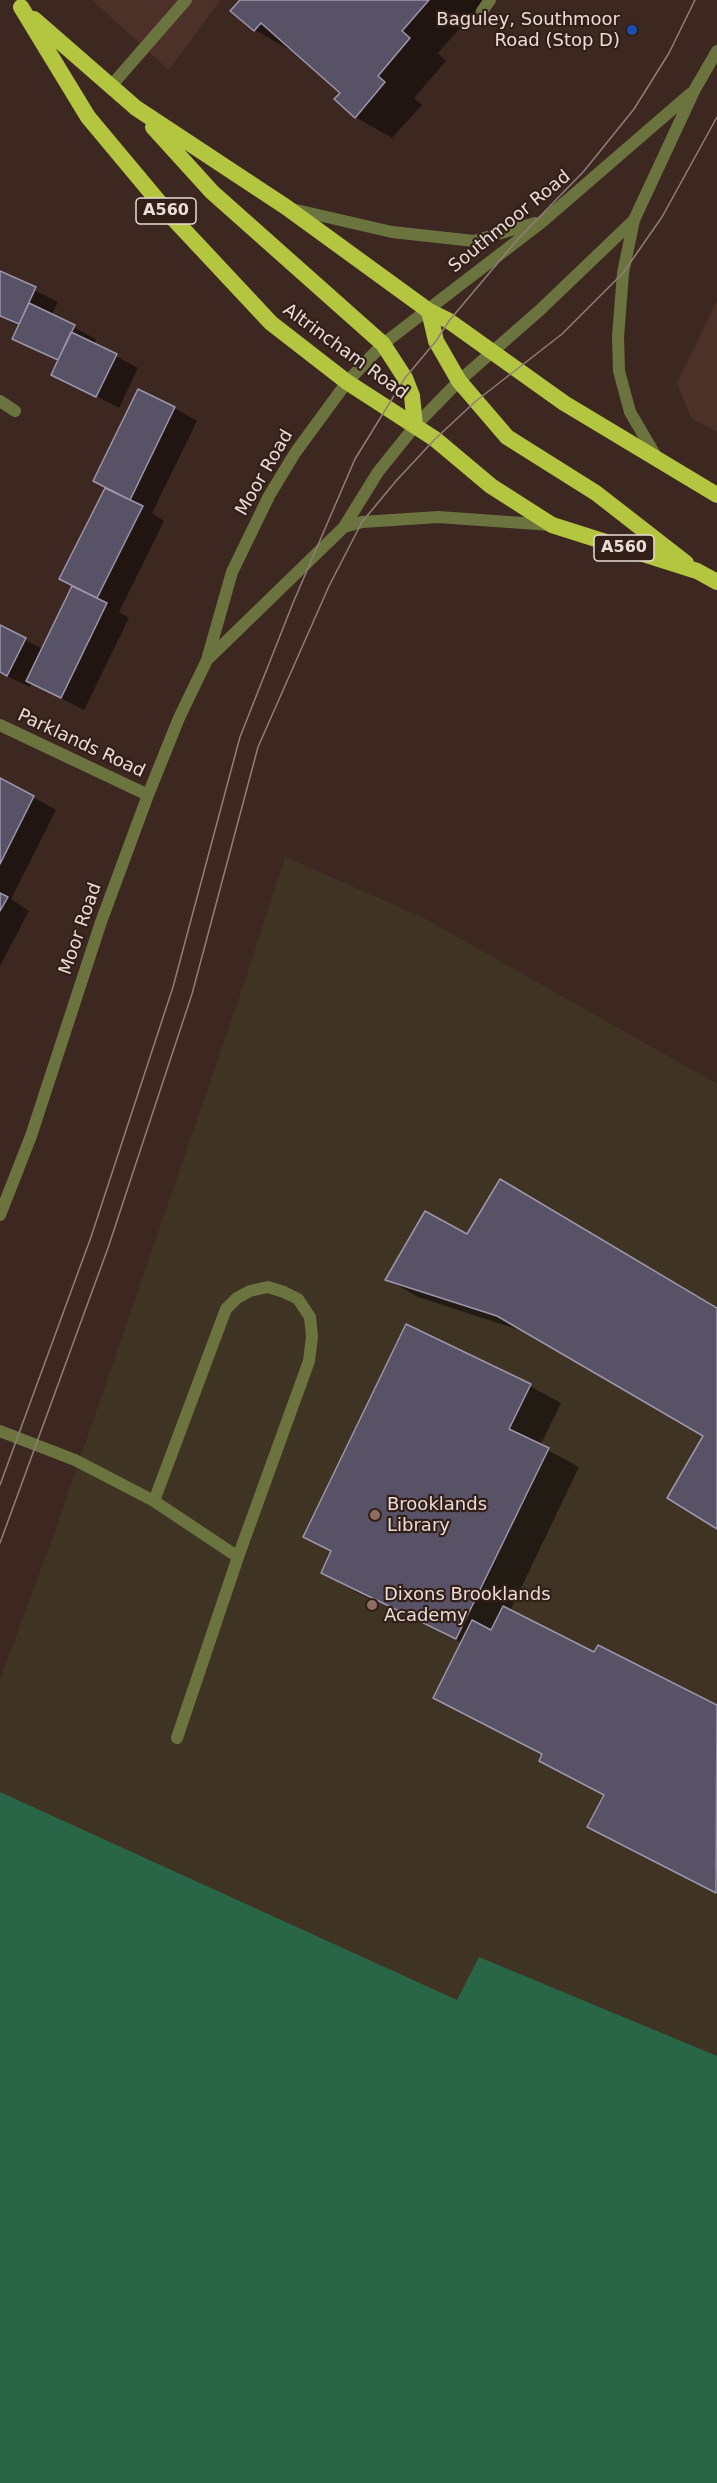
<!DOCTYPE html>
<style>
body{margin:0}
canvas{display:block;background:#3d2821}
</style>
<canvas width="717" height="2483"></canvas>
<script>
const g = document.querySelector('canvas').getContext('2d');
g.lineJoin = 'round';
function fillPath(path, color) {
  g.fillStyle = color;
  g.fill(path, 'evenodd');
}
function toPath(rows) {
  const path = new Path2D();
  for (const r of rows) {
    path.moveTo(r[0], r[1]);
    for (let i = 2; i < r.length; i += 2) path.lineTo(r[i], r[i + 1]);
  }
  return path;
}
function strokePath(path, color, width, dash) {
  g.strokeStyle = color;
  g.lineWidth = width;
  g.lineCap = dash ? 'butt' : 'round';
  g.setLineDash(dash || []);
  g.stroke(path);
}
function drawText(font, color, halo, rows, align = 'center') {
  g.font = font + ' "DejaVu Sans",sans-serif';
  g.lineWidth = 4.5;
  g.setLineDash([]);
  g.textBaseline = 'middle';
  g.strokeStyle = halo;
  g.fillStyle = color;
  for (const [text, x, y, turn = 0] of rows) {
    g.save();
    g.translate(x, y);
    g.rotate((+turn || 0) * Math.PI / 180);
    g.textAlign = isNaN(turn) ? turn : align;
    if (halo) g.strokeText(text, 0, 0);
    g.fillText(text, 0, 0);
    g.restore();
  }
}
fillPath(toPath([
 [92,0,220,0,169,70],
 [717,301,717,432,691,418,677,383]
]), '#4c3129');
fillPath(toPath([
 [285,857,422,917,717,1084,717,2483,0,2483,0,1680,55,1531,245,981]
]), '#3f3324');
fillPath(toPath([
 [0,1792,457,2000,479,1957,717,2056,717,2483,0,2483]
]), '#296547');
fillPath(toPath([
 [242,0,485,0,438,53,446,61,414,98,422,105,392,138,355,117,343,92,293,50,292,51,255,30],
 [0,273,58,302,51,316,96,339,94,344,138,368,119,408,53,374,59,362,14,339,20,326,0,317],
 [174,408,197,421,152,513,164,521,119,612,129,618,84,710,32,683,30,687,0,673,0,627,43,649,73,586,61,579,107,488],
 [0,779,56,810,11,899,29,911,0,966],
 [468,1236,717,1310,717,1527,705,1435,529,1333,418,1297,387,1279],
 [530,1386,561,1403,540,1446,579,1467,510,1611,595,1654,599,1647,717,1706,717,1894,589,1827,605,1796,541,1761,544,1755,435,1697,462,1643,354,1591,323,1573,332,1553,305,1537]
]), '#0007');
const building = toPath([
 [240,0,429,0,402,31,410,38,378,76,385,82,355,118,334,99,340,93,261,23,254,31,230,11,240,0],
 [0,271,36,287,19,324,0,316,0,271],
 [29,303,75,325,58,360,12,339,29,303],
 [71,332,117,354,96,397,51,375,71,332],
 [138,389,175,407,130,500,93,481,138,389],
 [105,488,143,506,97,598,59,579,105,488],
 [72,586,107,603,61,698,26,681,72,586],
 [0,625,26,638,7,676,0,672,0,625],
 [0,778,34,796,0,864,0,778],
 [0,893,8,897,0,911,0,893],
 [500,1179,717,1308,717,1529,667,1498,703,1436,497,1316,385,1280,425,1211,467,1234,500,1179],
 [406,1324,531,1384,509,1429,549,1448,456,1639,321,1573,331,1551,303,1537,406,1324],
 [503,1606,594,1652,598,1645,717,1705,716,1893,587,1827,604,1795,539,1761,542,1754,433,1698,472,1620,491,1630,503,1606]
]);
fillPath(building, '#585266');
strokePath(building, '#9d96ac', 1.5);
strokePath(toPath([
 [111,86,186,0],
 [0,1431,75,1460,154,1501,238,1557,177,1738],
 [154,1501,226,1309,237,1298,250,1291,268,1287,284,1292,298,1299,310,1317,312,1337,309,1361,238,1557]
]), '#6b743f', 12);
strokePath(toPath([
 [482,11,490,0],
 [0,401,15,411],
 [344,527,362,522,438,517,551,525],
 [208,659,344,527,378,472,415,426],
 [0,725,148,795],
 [0,1215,31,1136,101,922,148,795,179,718,207,660,232,572,269,496,295,453,347,382]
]), '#6b743f', 12);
strokePath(toPath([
 [292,209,392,232,474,241,535,223],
 [634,220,623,273,618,337,619,371,630,412,657,458],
 [347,382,383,344,542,222,690,94],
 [415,426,459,381,540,310,634,220,695,89,717,51]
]), '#6b743f', 12);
strokePath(toPath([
 [21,7,88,117,169,214,271,323,347,382,435,439,491,486,552,525,697,571,717,582],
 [34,19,136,108,286,207,429,311,449,321,564,403,717,495],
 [153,127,212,192,383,344,405,378,412,396,415,426],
 [429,311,436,341,459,381,507,437,596,493,686,563]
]), '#b4c640', 16);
strokePath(toPath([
 [0,1485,91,1237,173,987,240,737,293,603,355,459,405,378,436,341,449,321,517,240,584,171,634,109,669,53,695,0],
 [0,1543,108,1248,192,994,258,747,329,586,362,522,396,481,435,439,476,401,562,334,623,273,662,217,717,117]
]), '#8f7e78', 1.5);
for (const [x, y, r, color] of [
 [632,30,6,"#1a4fb4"],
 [375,1515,6,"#8d6e63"],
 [372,1605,6,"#8d6e63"]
]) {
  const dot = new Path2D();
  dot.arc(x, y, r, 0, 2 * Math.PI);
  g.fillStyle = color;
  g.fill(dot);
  strokePath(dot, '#321f18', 2);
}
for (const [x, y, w] of [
 [166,211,60],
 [624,548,60]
]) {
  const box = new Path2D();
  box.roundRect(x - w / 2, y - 13, w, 26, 4.5);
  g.fillStyle = '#321f18';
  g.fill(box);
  strokePath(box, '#eadcd7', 1.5);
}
drawText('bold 16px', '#eadcd7', null, [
 ["A560",166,211],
 ["A560",624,548]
]);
drawText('18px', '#eadcd7', '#321f18', [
 ["Baguley, Southmoor",620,20,"right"],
 ["Road (Stop D)",620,41,"right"],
 ["Brooklands",387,1505],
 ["Library",387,1526],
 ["Dixons Brooklands",384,1595],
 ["Academy",384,1616]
], 'left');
drawText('18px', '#eadcd7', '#321f18', [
 ["Southmoor Road",510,222,-39],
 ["Altrincham Road",345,352,36],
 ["Moor Road",265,473,-60],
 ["Parklands Road",81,744,25],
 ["Moor Road",81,929,-71]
]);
</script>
